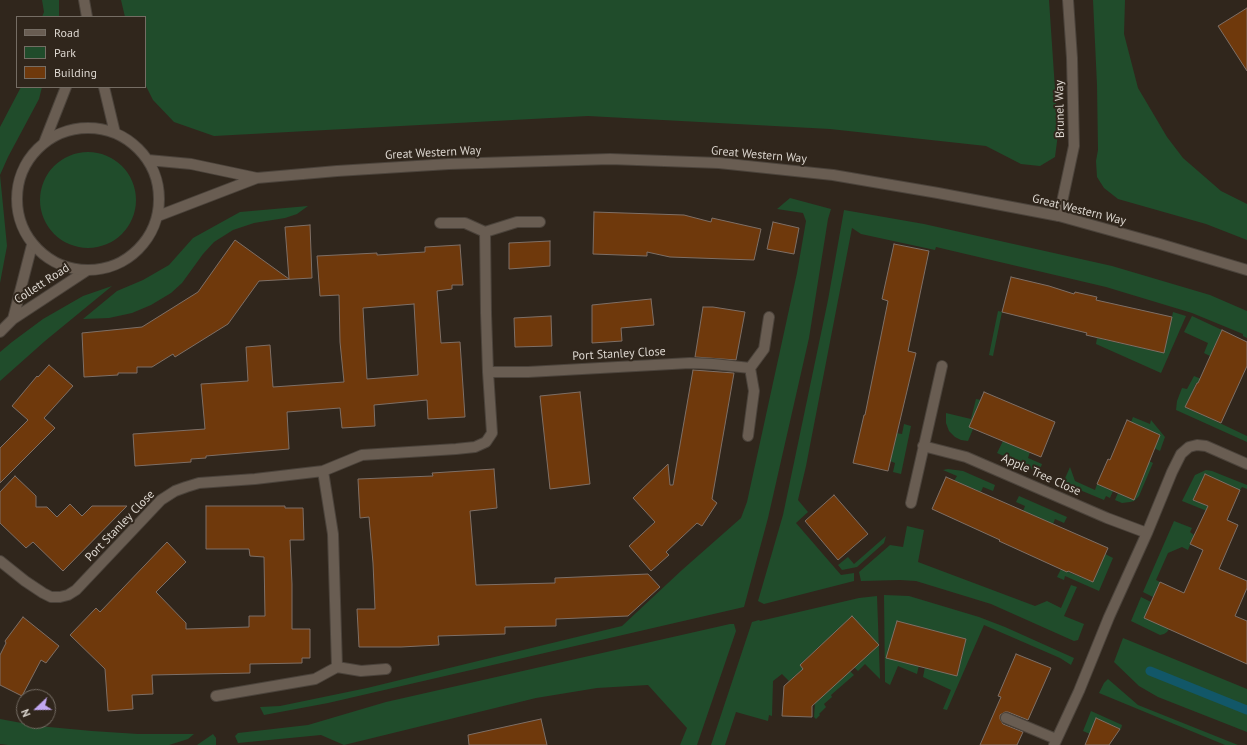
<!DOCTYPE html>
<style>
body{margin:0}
#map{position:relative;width:1247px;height:745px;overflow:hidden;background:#30261c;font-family:"PT Sans",sans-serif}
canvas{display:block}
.legend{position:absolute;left:16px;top:16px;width:130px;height:72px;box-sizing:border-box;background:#30261c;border:1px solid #756d64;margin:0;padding:5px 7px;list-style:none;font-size:12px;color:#ddd7d0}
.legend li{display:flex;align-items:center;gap:8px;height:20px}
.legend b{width:20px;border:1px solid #756d64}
.north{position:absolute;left:16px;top:689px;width:40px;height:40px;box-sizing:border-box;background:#30261c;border:1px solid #756d64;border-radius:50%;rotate:248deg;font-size:11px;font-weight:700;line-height:16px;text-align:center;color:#ddd7d0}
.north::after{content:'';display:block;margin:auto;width:14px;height:18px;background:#c2a8f2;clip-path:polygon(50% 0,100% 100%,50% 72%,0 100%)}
</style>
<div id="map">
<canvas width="1247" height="745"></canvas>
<ul class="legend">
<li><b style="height:5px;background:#695d52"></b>Road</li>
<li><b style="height:11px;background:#204c2b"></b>Park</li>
<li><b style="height:11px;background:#6f390c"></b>Building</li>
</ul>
<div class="north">N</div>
</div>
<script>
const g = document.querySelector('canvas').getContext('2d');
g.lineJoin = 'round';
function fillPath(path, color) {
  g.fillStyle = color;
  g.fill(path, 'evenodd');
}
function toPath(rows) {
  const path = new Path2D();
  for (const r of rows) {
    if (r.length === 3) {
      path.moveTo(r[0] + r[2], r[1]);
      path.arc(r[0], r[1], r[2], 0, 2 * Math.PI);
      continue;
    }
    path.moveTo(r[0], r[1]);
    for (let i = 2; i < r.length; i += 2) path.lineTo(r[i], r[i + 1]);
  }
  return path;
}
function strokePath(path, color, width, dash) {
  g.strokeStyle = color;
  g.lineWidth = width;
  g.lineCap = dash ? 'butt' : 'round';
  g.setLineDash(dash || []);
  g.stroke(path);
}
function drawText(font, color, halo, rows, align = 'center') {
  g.font = font + ' "PT Sans",sans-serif';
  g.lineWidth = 4;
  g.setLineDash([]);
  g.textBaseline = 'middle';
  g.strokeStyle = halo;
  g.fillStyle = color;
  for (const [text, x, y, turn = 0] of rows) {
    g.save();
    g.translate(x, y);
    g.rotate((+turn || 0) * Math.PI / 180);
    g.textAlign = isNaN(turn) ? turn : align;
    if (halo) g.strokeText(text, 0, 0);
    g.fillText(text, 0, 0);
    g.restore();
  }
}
fillPath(toPath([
 [42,0,59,0,59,17,42,17,44,12],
 [121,0,1049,0,1058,134,1055,157,1040,166,1021,164,986,146,830,129,588,116,214,136,174,122,153,100,145,84,145,17,125,17],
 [1093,0,1125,0,1124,34,1138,88,1167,137,1183,158,1221,191,1247,204,1247,240,1206,224,1118,199,1104,188,1097,177,1096,161,1098,150,1097,85],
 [21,87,42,87,39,99,8,157,0,175,7,246,0,283,0,127],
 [88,200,48],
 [790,198,831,209,828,219,809,338,768,518,744,607,328,703,264,715,260,707,280,706,367,688,622,626,682,570,741,518,747,502,797,273,806,221,803,213,777,209],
 [308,206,297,214,285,218,254,223,233,230,214,242,203,254,182,283,171,293,151,305,132,313,109,318,83,319,117,291,143,280,169,265,193,238,240,212],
 [844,210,924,224,1112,266,1210,295,1247,311,1247,338,1243,336,1243,334,1192,313,1106,287,936,247,935,250,861,234,852,228,806,466,798,500,808,512,796,523,841,575,854,573,854,581,764,604,758,601,783,515,828,300],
 [112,286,45,341,0,381,0,352,12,342,43,319,83,296],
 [998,311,1002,312,993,356,989,355],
 [1173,312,1186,316,1161,373,1096,344,1097,338,1164,353],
 [1192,316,1222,330,1210,356,1204,353,1208,343,1184,332],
 [1194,376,1206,381,1204,386,1196,383,1186,407,1247,436,1247,442,1176,410,1177,401,1182,388,1187,389],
 [976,399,981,400,970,427,973,429,968,441,961,440,955,437,949,431,946,423,946,413,971,419],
 [1133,417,1150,424,1151,420,1165,437,1160,451,1154,448,1131,422],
 [904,424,911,426,901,474,893,472,895,463,890,461,896,433,902,434],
 [1003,441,1030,452,1028,458,1042,464,1039,472,997,453],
 [1149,461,1153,463,1139,496,1134,501,1130,502,1122,503,1115,500,1118,493,1134,500,1144,475,1142,474],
 [1070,467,1075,481,1095,490,1097,484,1113,491,1110,498,1106,496,1104,500,1063,483],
 [948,469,963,471,995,485,993,491,983,487,981,492,954,481,957,476,943,470],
 [1206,470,1212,471,1247,485,1247,489,1242,487,1240,490,1205,474,1193,500,1210,507,1207,511,1182,501,1195,475],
 [1019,496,1067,517,1064,523,1055,519,1053,524,1023,511,1025,506,1016,502],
 [1174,521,1192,528,1190,532,1194,535,1188,550,1182,547,1168,553,1156,580,1160,582,1153,597,1143,592],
 [907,526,924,530,918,562,1035,606,1047,601,1061,608,1071,585,1077,587,1064,616,1084,624,1078,640,1074,641,991,604,916,581,900,580,861,581,859,572,890,545,903,547],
 [886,536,884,543,857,567,842,570,838,565,848,557,854,564],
 [1105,554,1113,558,1099,591,1065,576,1064,580,1057,577,1061,569,1093,582],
 [884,595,909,596,979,617,1005,627,1074,658,1071,665,1060,658,984,625,947,710,943,709,951,690,923,677,925,667,957,676,966,639,897,622,887,658,917,666,919,665,917,674,898,666,890,685,885,682],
 [877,596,880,679,865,664,858,671,853,666,822,644,800,665,803,669,789,681,782,674,773,681,772,716,769,715,768,721,736,712,725,745,711,745,752,622,759,620,760,621,859,598],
 [1141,597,1151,602,1169,629,1167,632,1164,634,1160,635,1131,621],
 [730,624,734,624,736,631,697,745,680,745,687,728,648,685,597,688,536,698,344,745,321,735,238,743,235,736,238,733,308,725,386,702],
 [1123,638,1247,689,1247,732,1158,697,1139,686,1114,662],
 [849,670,854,675,831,695,832,697,824,704,826,707,819,714,820,715,816,719,814,717,815,702],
 [1108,679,1138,705,1238,745,1225,745,1099,693,1104,683],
 [1091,711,1122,725,1121,729,1096,718,1090,734,1083,731],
 [0,719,38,726,92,731,138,734,194,734,188,739,169,745,8,745,0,744],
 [213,734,216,738,216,745,197,745]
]), '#204c2b');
strokePath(toPath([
 [1150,671,1247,710]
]), '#125768', 9);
const building = toPath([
 [1247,8,1247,71,1218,26,1247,8],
 [594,212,684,215,711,222,712,218,761,229,754,260,670,257,647,252,647,256,593,254,594,212],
 [773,222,799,228,794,254,767,249,773,222],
 [310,225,312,278,259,281,228,324,175,357,173,354,152,367,137,367,137,373,118,373,118,375,84,377,82,333,142,327,198,292,235,240,289,279,285,227,310,225],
 [550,241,550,266,509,269,509,243,550,241],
 [894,244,929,251,908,351,916,353,888,471,853,463,864,415,865,415,888,301,882,299,894,244],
 [460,245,463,285,452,285,452,289,437,291,441,343,460,342,465,417,428,419,427,400,374,405,375,426,342,428,340,408,287,412,289,449,206,456,206,458,191,459,191,462,135,466,133,434,205,429,201,384,248,381,246,347,270,345,273,387,344,382,340,342,339,295,320,296,317,256,377,253,377,255,425,252,425,247,460,245],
 [414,304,418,375,367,379,363,308,414,304],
 [1011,277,1049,286,1074,294,1075,292,1097,297,1096,300,1172,317,1164,353,1086,335,1087,333,1002,312,1011,277],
 [651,299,654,325,621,328,622,341,592,343,592,305,651,299],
 [703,307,713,307,745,312,736,360,695,357,703,307],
 [551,316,552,346,515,347,514,318,551,316],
 [1222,330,1247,342,1247,366,1221,423,1185,407,1197,383,1198,383,1222,330],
 [49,365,73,386,44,418,55,428,0,483,0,448,28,420,12,406,37,376,38,377,49,365],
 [693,370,734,373,712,499,717,503,702,526,697,523,666,552,669,555,651,571,629,546,655,522,633,498,668,464,670,485,673,485,693,370],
 [580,392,590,484,550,489,540,396,580,392],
 [984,392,1055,422,1041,457,969,427,984,392],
 [1127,420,1160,435,1134,500,1097,484,1108,459,1110,460,1127,420],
 [494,469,497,508,470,511,476,585,555,583,555,578,648,574,660,587,628,616,556,619,556,626,505,627,505,634,438,636,439,645,401,647,359,647,357,609,375,609,373,563,369,517,360,518,358,479,433,476,432,473,494,469],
 [1205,474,1240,490,1227,520,1238,525,1219,569,1247,581,1247,588,1235,616,1247,621,1247,664,1144,618,1160,582,1184,593,1203,550,1190,544,1208,506,1193,500,1205,474],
 [15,476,36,496,36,507,47,507,57,517,70,504,82,516,92,506,127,506,63,571,33,542,26,548,0,523,0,492,15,476],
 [946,477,1108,548,1093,582,1068,571,1067,572,999,541,1000,540,932,509,946,477],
 [834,495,868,534,838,560,805,521,834,495],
 [206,506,285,506,285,508,303,508,304,540,290,540,292,584,292,629,310,629,310,658,302,658,302,663,250,664,250,673,152,675,153,694,132,695,133,709,108,711,105,669,70,635,96,608,100,612,167,542,186,562,156,592,186,623,186,629,249,627,249,616,265,616,264,557,250,556,249,549,206,549,206,506],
 [852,616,879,645,812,706,812,717,782,716,784,686,803,669,800,665,852,616],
 [23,617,59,646,46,663,41,660,22,696,0,685,0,655,6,643,5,641,23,617],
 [897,621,966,639,957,676,886,658,897,621],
 [1016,654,1051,668,1028,720,1008,712,1005,712,1000,715,1000,719,1003,724,1023,732,1017,745,980,745,1001,697,998,696,1016,654],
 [1096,718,1120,729,1109,745,1085,745,1096,718],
 [541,719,547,745,469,745,468,735,541,719]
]);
fillPath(building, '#6f390c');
strokePath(building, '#7e6f66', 1);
const minor = toPath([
 [1059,216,1074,146,1072,58,1068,0],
 [440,223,465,223,485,232,486,313,488,372],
 [485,232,517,222,540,222],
 [13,319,32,245],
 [0,332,13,319,86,271],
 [750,368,764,349,769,317],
 [923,446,966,457,1107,518,1147,533],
 [323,471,362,455,456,449,475,447,486,442,492,433,488,372,528,372,690,363,713,364,750,368,754,391,748,436],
 [911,503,942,366],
 [0,561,25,581,43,593,51,597,60,597,68,595,76,590,161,500,175,491,186,487,199,483,255,479,323,471,333,534,337,667,315,679,216,696],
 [337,667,361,671,386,669],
 [1006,718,1056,739],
 [1054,745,1079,691,1109,617,1147,533,1172,472,1181,454,1189,447,1197,445,1206,446,1247,464]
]);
const tertiary = toPath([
 [84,0,87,17],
 [104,87,115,133],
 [88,199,71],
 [44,143,66,87],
 [148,160,191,164,257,178],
 [158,216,257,178,337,171,449,164,610,159,719,163,833,175,938,193,1059,216,1160,244,1247,270]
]);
strokePath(minor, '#4b433b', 12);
strokePath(tertiary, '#4b433b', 12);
strokePath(minor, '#695d52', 10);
strokePath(tertiary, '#695d52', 10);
drawText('12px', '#ddd7d0', '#30261c', [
 ["Brunel Way",1060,109,-91],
 ["Great Western Way",433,153,-3],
 ["Great Western Way",759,155,5],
 ["Great Western Way",1079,210,14],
 ["Collett Road",42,284,-33],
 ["Port Stanley Close",619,354,-3],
 ["Apple Tree Close",1041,475,24],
 ["Port Stanley Close",120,526,-46]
]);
</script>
